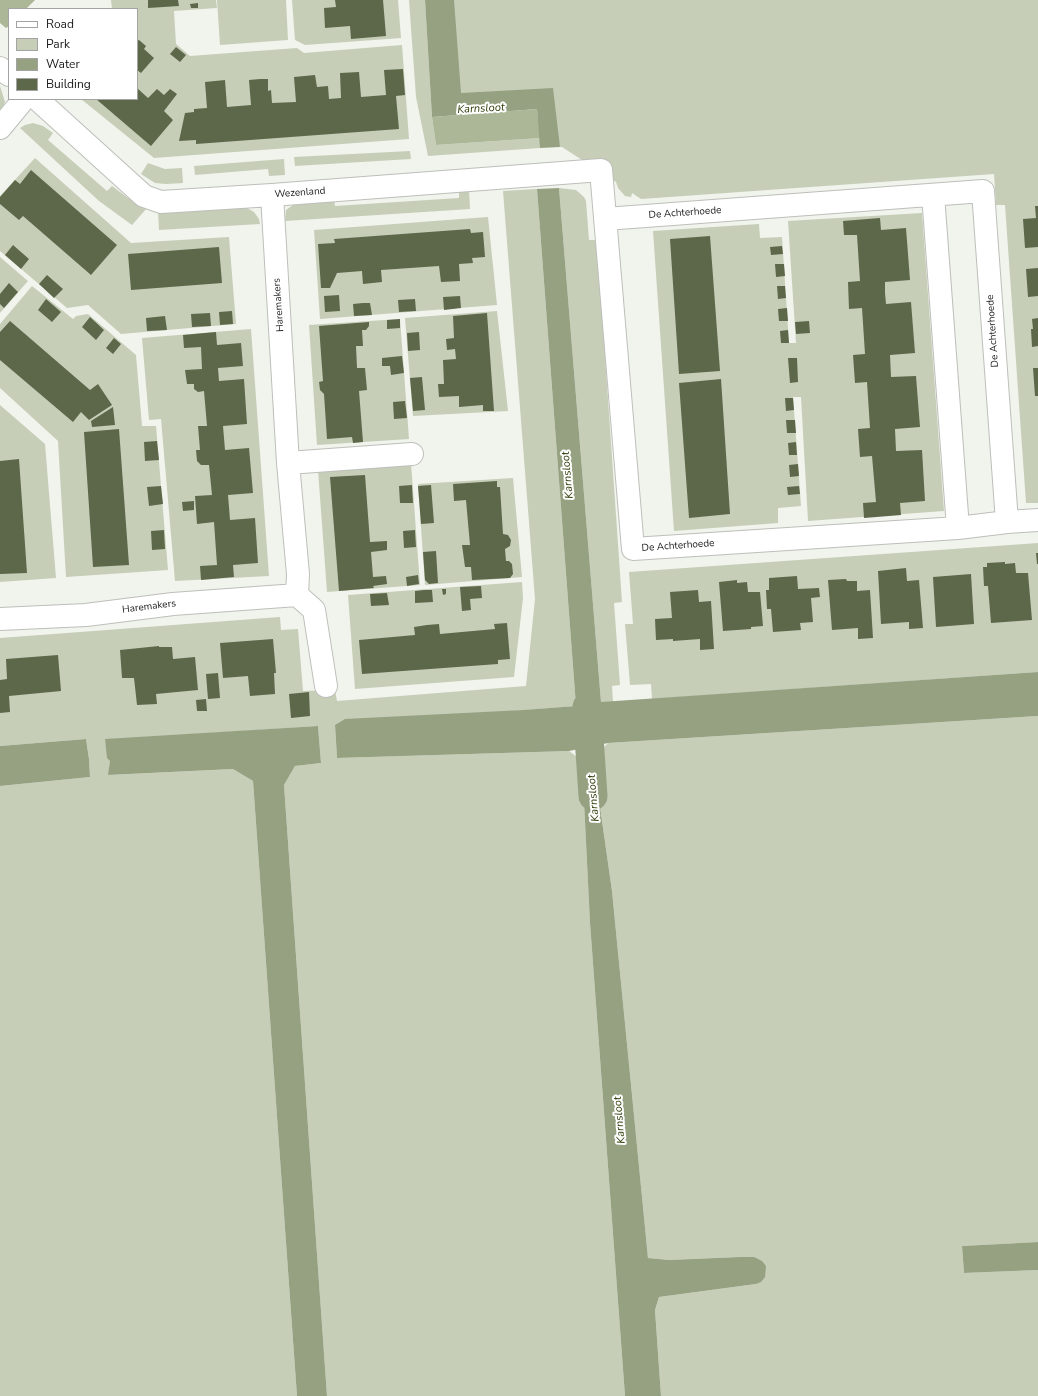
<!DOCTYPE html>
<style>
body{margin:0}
#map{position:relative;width:1038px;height:1396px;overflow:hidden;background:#f1f3ed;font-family:"Nunito Sans",sans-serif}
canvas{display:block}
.legend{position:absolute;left:8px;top:8px;width:130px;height:92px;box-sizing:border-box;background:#fff;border:1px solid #a3a3a3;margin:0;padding:5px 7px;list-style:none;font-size:12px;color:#191a18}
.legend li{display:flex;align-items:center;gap:8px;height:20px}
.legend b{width:20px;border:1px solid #a3a3a3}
</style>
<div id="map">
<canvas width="1038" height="1396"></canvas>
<ul class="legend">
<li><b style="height:5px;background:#fff"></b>Road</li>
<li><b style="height:11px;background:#c6ceb8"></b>Park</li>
<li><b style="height:11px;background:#96a182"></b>Water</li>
<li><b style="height:11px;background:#5d674a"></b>Building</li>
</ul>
</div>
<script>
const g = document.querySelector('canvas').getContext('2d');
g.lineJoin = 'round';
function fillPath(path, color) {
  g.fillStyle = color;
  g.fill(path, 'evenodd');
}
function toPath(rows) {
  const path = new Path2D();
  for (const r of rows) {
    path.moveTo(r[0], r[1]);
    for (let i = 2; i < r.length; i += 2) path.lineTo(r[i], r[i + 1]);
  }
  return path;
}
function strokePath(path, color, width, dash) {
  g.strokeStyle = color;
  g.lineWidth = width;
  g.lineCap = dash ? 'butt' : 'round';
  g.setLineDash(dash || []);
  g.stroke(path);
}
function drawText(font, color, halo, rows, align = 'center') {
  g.font = font + ' "Nunito Sans",sans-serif';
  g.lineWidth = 4;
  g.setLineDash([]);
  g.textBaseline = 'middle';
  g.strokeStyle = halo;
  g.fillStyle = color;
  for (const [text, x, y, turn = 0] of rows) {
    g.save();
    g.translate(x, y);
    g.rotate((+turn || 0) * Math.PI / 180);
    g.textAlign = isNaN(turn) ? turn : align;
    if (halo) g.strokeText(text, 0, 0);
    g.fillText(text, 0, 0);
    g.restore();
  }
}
fillPath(toPath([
 [111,0,216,0,217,8,174,11,176,44,190,56,297,48,304,53,402,45,409,139,154,158,81,99,137,99,137,9,112,9],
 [217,0,286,0,288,40,220,45],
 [292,0,398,0,401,38,305,45,295,40],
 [409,0,425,0,432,117,436,145,540,138,540,148,428,156,416,97],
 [433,0,1038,0,1038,503,1026,503,1005,205,996,205,994,174,641,199,632,193,631,197,625,196,618,188,616,182,562,147,560,147,545,99,439,108],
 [0,86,5,102,0,114],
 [33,123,43,126,53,133,48,140,107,191,112,186,128,198,147,208,132,225,99,201,20,128,25,125],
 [410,151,411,159,295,166,294,157],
 [35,158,131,243,229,237,236,324,121,334,88,305,67,308,0,251,0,196],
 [284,159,285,175,269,176,268,169,195,175,194,166],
 [148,163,165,169,182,168,183,183,166,184,155,183,141,174],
 [559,188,576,190,584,197,586,201,589,240,597,240,622,602,614,603,620,685,612,686,613,702,601,702],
 [469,189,470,209,285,221,286,210,296,203,334,198,335,206,459,198,459,190],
 [537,189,576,706,335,725,336,742,337,758,569,751,577,757,584,802,590,923,625,1396,327,1396,284,785,295,766,321,763,318,726,105,740,110,761,109,775,233,769,253,781,297,1396,0,1396,0,786,90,777,89,759,86,739,0,746,0,638,280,617,281,630,298,629,303,691,335,690,337,701,526,686,535,599,503,191],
 [240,206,247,208,254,212,259,219,260,224,159,230,158,211],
 [922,213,944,511,808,521,801,397,793,397,801,506,778,508,778,523,674,531,653,231,759,224,760,238,782,237,789,343,796,343,788,221],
 [488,217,497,305,320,319,314,230],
 [0,257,28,281,0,313],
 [32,286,73,319,76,316,88,314,136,355,142,426,156,426,168,570,66,577,58,441,0,388,0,324],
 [497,311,508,411,413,416,405,318],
 [400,319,409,439,317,445,309,325],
 [251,329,269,576,175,581,161,419,149,420,142,338],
 [0,405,45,444,56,578,0,582],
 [411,463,420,585,327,592,318,470],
 [513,478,522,577,425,585,418,484],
 [1038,543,1038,672,652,699,651,684,630,685,625,624,633,624,629,572],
 [522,582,523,598,514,677,355,689,348,595],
 [1038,716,1038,1242,962,1246,964,1273,1038,1270,1038,1396,661,1396,655,1310,659,1297,756,1284,739,1257,669,1260,648,1258,612,891,599,800,599,785,595,756,608,743]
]), '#c6ceb8');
fillPath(toPath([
 [0,0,35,0,26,9,9,9,9,26,6,28,0,23],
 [537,109,540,138,436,145,432,117]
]), '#acb798');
fillPath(toPath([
 [425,0,454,0,461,93,553,88,560,147,540,148,537,109,432,117],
 [559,188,601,702,1038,672,1038,716,608,743,569,751,337,758,335,725,345,719,523,710,576,706,537,189],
 [318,726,321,763,295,766,284,785,327,1396,297,1396,253,781,233,769,108,775,110,761,107,758,105,739],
 [86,739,89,759,90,777,0,786,0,746],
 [595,756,599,785,599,800,612,891,648,1258,669,1260,739,1257,754,1257,762,1261,766,1266,765,1277,761,1282,756,1284,659,1297,655,1310,661,1396,625,1396,590,923,584,802,577,757],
 [1038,1242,1038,1270,964,1273,962,1246]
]), '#96a182');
strokePath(toPath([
 [587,707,593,796]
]), '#96a182', 29);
fillPath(toPath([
 [148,0,178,0,179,6,148,8],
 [335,0,383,0,386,36,351,39,350,26,325,28,324,8,336,7],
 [198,3,198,8,191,8,190,4],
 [139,40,146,46,144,49,154,58,141,73,137,70,137,41],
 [176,47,186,55,180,62,170,54],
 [403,69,405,95,396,96,399,129,196,144,196,140,179,141,185,113,194,112,194,109,207,108,205,82,225,80,227,107,251,105,249,80,260,79,268,79,268,91,271,90,272,103,296,102,294,77,315,75,317,87,328,86,329,99,341,98,340,73,359,72,361,97,386,95,384,70],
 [137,88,148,98,157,89,164,95,170,89,177,94,164,111,173,120,151,146,96,99,137,99],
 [31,170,117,245,91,275,23,216,19,220,0,204,0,197,15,180,20,184],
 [1035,206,1038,206,1038,247,1025,248,1023,219,1036,218],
 [880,218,881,230,906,228,910,280,885,282,885,293,886,304,911,302,915,353,890,355,891,377,916,376,920,427,895,429,896,451,922,450,925,501,900,503,901,515,864,518,863,503,876,502,872,456,860,457,858,429,870,428,867,382,855,383,853,355,865,354,862,308,849,309,848,282,860,281,857,235,844,235,843,221],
 [470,229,471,233,483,232,485,257,472,258,473,263,459,264,460,281,441,282,439,266,381,270,382,282,363,284,362,271,337,273,330,288,321,288,318,244,335,243,334,239],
 [710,236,720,371,679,374,670,239],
 [13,245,29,259,21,269,5,255],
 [782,246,783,254,771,255,770,247],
 [219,247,222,283,131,290,128,254],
 [775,264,784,264,785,276,776,277],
 [1038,268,1038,296,1028,297,1026,269],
 [47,275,63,289,54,298,39,284],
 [9,283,18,292,4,308,0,304,0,294],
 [777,286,785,286,786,298,778,299],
 [339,295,340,311,325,312,324,296],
 [460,296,461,308,444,310,443,297],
 [46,299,61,312,52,322,38,310],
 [415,299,416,311,399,312,398,300],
 [363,303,370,303,372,315,354,316,353,304],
 [787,308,788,321,779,321,778,309],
 [232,311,233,324,220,325,219,312],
 [210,313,211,326,192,327,191,314],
 [487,313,494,411,483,411,483,405,459,407,459,396,439,397,438,384,444,384,443,360,456,359,455,349,447,350,446,339,454,338,453,316],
 [165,316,167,330,147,331,146,318],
 [90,317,104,330,96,340,82,327],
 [1038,318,1038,346,1032,347,1031,329,1033,329,1032,319],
 [400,319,400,328,387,329,387,320],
 [10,321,90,390,98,384,112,405,89,420,81,412,73,422,0,360,0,332],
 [809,321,810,333,796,334,795,322],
 [369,322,369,326,366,330,362,330,363,346,356,346,357,368,365,368,367,390,359,391,363,442,353,443,352,437,327,439,324,394,320,390,319,382,323,381,319,326],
 [788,330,789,343,781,343,780,331],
 [216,332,217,345,241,343,243,366,218,368,219,381,244,379,247,424,223,426,225,450,249,448,253,493,228,495,229,507,230,520,255,518,258,563,233,565,234,577,201,580,200,566,217,565,214,522,197,524,195,496,212,495,209,465,201,465,197,461,196,450,200,450,198,426,207,426,204,391,198,392,194,389,194,384,187,384,185,370,202,369,201,347,184,348,183,335],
 [419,332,420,350,408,351,407,333],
 [114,338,121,344,113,354,106,348],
 [402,356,404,373,391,375,390,366,382,366,382,358],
 [788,358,797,358,798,382,790,383],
 [1033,368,1038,368,1038,396,1035,396],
 [422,377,425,410,413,411,410,378],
 [721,379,730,514,689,518,679,383],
 [785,398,793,398,794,410,786,411],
 [405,401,407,418,394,419,393,402],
 [113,407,115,425,92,427,91,421],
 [786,420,795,420,796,433,787,433],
 [119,429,129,565,93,567,84,432],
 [157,441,159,460,145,461,144,442],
 [796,442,797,455,789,455,788,443],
 [19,459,27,573,0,574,0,461],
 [798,464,799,476,790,477,789,465],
 [365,475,370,542,387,541,387,550,371,552,373,577,386,576,387,584,373,586,374,588,339,591,330,477],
 [497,481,497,487,500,487,503,534,508,535,511,540,510,546,505,549,506,561,509,561,512,564,513,574,510,578,472,580,471,567,465,567,462,545,470,545,466,500,454,501,453,484],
 [412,485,413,503,400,503,399,486],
 [431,485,434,523,421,524,418,486],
 [161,486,163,504,149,506,147,487],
 [799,486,800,494,788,495,787,487],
 [194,501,194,510,183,511,182,502],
 [164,530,165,549,152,550,151,531],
 [415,530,416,547,404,548,403,531],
 [436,551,438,583,429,584,425,580,423,552],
 [1036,553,1038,553,1038,564,1037,564],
 [1005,562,1005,564,1015,563,1016,573,1028,573,1032,620,991,623,988,586,984,586,983,567,987,567,987,563],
 [906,568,907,581,919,580,923,628,909,629,909,622,881,624,878,571],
 [971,574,974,624,936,627,933,577],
 [418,575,419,584,407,586,406,577],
 [797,576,798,589,819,588,820,597,811,598,813,622,800,623,801,630,773,632,771,609,767,609,766,590,769,590,769,578],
 [846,579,847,581,857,581,857,591,870,590,873,638,858,639,858,628,832,630,828,580],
 [737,580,737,583,747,582,748,592,760,592,763,626,751,627,751,629,723,631,719,582],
 [481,586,482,598,470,599,471,610,462,611,460,587],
 [442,589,446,589,446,594,443,595],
 [424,590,432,590,433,602,415,603,415,591],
 [698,590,699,602,711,601,714,649,700,650,700,639,673,641,673,639,656,640,655,619,672,618,670,592],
 [387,593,389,605,371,606,370,594],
 [507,623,510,659,498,660,498,664,362,674,359,640,415,635,414,627,427,625,439,624,440,634,495,629,494,624],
 [273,639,276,673,274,673,275,694,250,696,248,676,223,678,220,643],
 [159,646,159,647,172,647,173,659,195,657,198,690,156,694,157,704,137,705,134,678,122,678,120,650],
 [58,655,61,691,9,696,10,712,0,713,0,680,7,679,6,659],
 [218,673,220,698,208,699,206,674],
 [309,692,310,716,291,718,289,694],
 [206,699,207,711,197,711,196,700]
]), '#5d674a');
const minor = toPath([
 [0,68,9,75],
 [37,99,144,196,161,202,272,195,601,170,633,549,958,528,1007,522,1038,520],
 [0,128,24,99],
 [272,195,288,463,298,574,297,595],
 [933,195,958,528],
 [605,219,983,191,1007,522],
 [288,463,412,454],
 [0,619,86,615,173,604,297,595,314,610,326,686]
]);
strokePath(minor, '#bdbfba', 24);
strokePath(minor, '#fff', 22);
drawText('10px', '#191a18', '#fff', [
 ["Wezenland",300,193,-4],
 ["De Achterhoede",685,213,-4],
 ["Haremakers",279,305,-94],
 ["De Achterhoede",993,331,-94],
 ["De Achterhoede",678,546,-4],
 ["Haremakers",149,607,-7]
]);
drawText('italic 11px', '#2e3a05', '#fff', [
 ["Karnsloot",481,109,-3],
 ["Karnsloot",568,475,-95],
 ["Karnsloot",594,798,-95],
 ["Karnsloot",620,1120,-95]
]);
</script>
